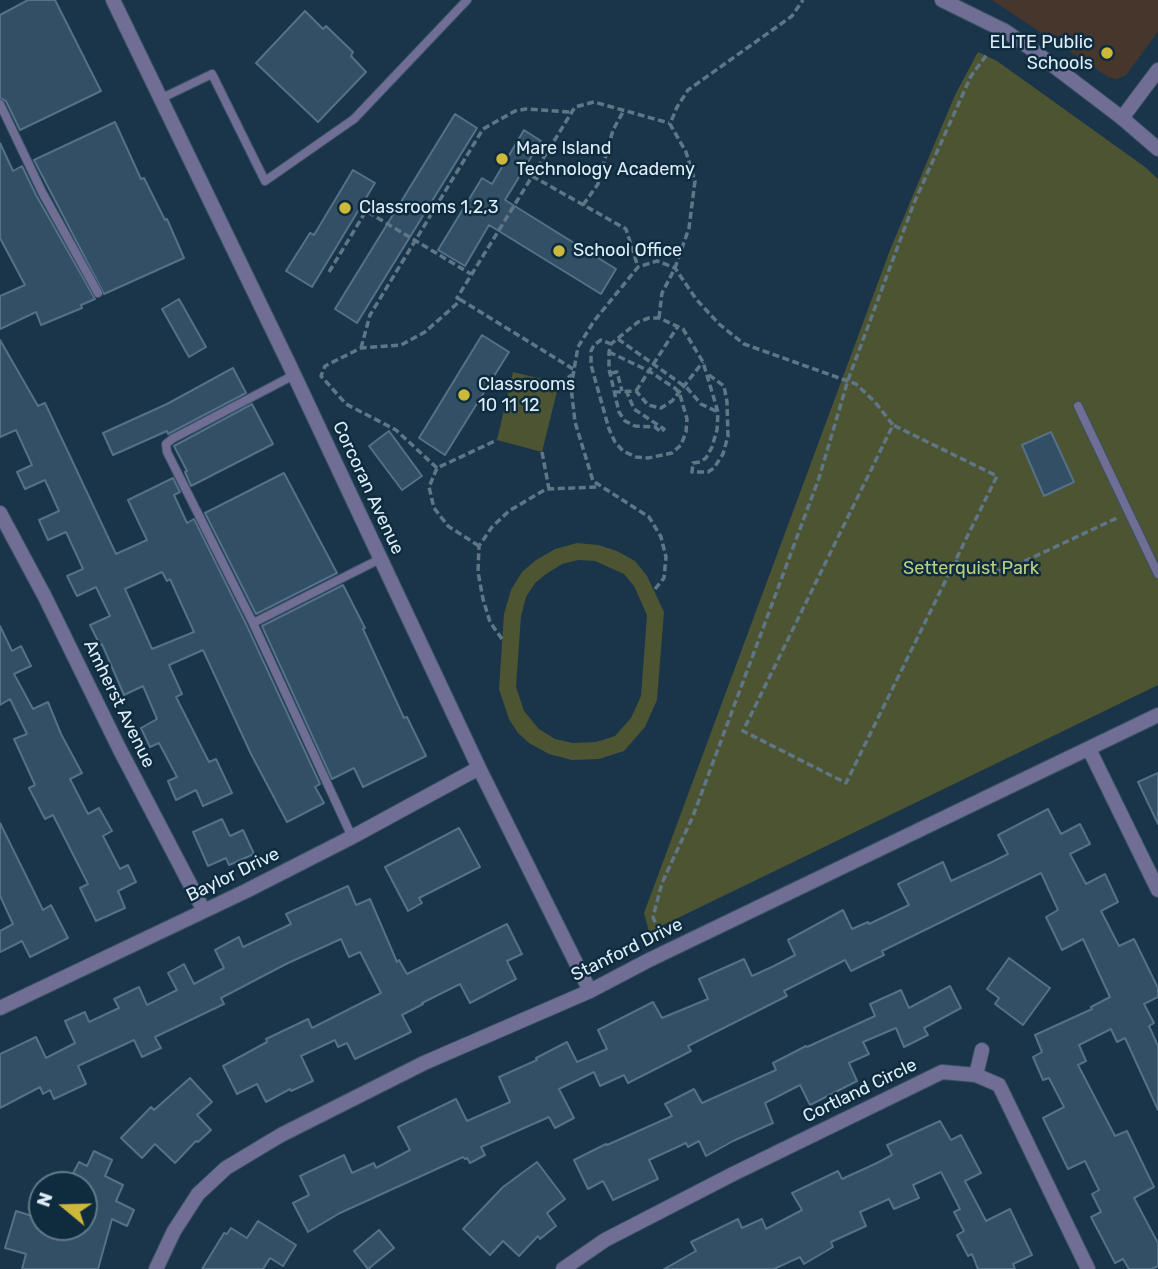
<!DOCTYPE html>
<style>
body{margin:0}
#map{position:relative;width:1158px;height:1269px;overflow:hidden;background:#1a3549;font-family:Rubik,sans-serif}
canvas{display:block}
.north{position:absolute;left:28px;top:1171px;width:70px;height:70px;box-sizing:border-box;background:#0f2b3e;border:2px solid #617989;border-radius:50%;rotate:289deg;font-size:19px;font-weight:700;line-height:28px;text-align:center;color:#ddedfa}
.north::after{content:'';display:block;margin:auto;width:24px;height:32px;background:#ccb939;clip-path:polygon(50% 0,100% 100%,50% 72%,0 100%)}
</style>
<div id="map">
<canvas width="1158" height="1269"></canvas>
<div class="north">N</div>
</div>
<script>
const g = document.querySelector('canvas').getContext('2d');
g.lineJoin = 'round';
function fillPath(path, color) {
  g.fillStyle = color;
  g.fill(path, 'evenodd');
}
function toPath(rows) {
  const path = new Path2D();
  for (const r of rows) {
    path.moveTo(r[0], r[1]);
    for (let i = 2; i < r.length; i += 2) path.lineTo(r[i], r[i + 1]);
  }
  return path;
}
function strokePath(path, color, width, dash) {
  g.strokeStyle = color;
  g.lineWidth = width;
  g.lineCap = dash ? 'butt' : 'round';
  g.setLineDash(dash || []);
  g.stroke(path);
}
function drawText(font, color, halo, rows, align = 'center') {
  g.font = font + ' Rubik,sans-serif';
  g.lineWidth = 5;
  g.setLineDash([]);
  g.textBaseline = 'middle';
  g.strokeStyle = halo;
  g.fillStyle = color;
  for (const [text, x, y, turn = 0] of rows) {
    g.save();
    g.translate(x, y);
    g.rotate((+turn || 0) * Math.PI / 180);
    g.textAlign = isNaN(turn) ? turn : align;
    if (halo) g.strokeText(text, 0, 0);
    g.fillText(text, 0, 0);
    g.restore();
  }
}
fillPath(toPath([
 [992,0,1158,0,1158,32,1126,75,1117,79,1108,77]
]), '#47362b');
fillPath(toPath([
 [978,52,997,61,1145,167,1158,179,1158,685,649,932,644,913,890,250,955,95],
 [513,372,559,383,542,452,497,440],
 [577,543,598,545,617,551,635,561,647,576,664,612,657,700,645,727,624,751,599,759,572,760,549,754,529,743,518,733,509,719,499,689,504,614,511,590,522,572,536,560,555,549],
 [578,560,595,561,624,574,634,586,647,615,641,696,631,718,615,736,596,742,573,743,555,739,539,729,524,711,516,687,521,616,526,597,535,583,546,574,562,564]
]), '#4c5432');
const building = toPath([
 [28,0,55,0,101,91,20,130,6,101,0,98,0,15,28,0],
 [305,11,323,29,326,26,353,52,351,56,366,72,318,122,256,63,305,11],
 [455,114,477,128,357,323,335,309,455,114],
 [115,122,141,179,144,178,165,220,167,219,184,258,104,294,34,160,115,122],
 [524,130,541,141,505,200,616,269,601,294,489,225,465,266,438,250,482,178,492,184,524,130],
 [0,143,13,171,22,166,36,195,95,299,81,305,82,308,41,325,36,312,0,329,0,296,25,285,0,238,0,143],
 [353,170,375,183,312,287,286,271,310,233,314,235,353,170],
 [179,299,206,347,189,357,162,309,179,299],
 [482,335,509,352,445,455,419,438,482,335],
 [0,340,38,406,45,403,116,554,147,540,128,500,173,478,180,492,174,495,187,523,194,519,247,626,320,784,315,787,324,803,287,822,251,754,203,650,169,665,182,694,176,697,209,762,216,759,232,793,203,806,196,790,176,800,168,781,177,777,159,743,150,747,141,728,157,719,143,686,124,695,102,644,100,645,90,625,110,616,96,587,77,596,67,576,83,569,66,532,48,540,39,520,59,511,45,480,25,489,17,472,32,465,16,430,0,437,0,340],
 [162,572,167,581,170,579,194,632,152,649,125,589,162,572],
 [233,368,246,393,168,434,167,431,113,455,103,433,167,404,233,368],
 [252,404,273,444,191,486,185,472,187,471,174,446,252,404],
 [389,431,422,476,402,490,369,446,389,431],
 [1051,432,1074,482,1044,496,1022,445,1051,432],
 [284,473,337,573,256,614,205,513,284,473],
 [343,585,365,628,363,629,404,718,407,717,426,756,363,787,354,768,332,779,262,626,343,585],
 [0,626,12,651,21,646,31,666,14,674,33,709,48,702,61,734,82,773,70,779,88,814,99,808,112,831,103,836,120,869,128,865,136,882,118,891,125,908,96,921,80,888,88,884,53,815,45,819,29,788,35,785,14,739,27,734,10,699,0,705,0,626],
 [1158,773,1158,824,1138,782,1158,773],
 [1048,809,1061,834,1080,824,1090,844,1070,854,1086,884,1105,874,1118,902,1101,911,1119,946,1134,939,1158,988,1158,997,1144,1004,1154,1023,1149,1026,1158,1046,1158,1110,1125,1038,1117,1042,1111,1029,1079,1045,1086,1061,1078,1065,1115,1136,1127,1131,1154,1187,1134,1198,1158,1243,1158,1266,1152,1269,1129,1269,1123,1259,1115,1263,1091,1217,1101,1212,1092,1194,1099,1190,1085,1161,1068,1169,1043,1118,1064,1107,1049,1078,1043,1080,1033,1057,1042,1052,1035,1035,1092,1009,1091,1007,1110,997,1083,939,1062,950,1046,917,1058,910,1041,873,882,951,884,955,851,971,845,960,784,991,787,996,688,1046,691,1051,628,1083,624,1075,600,1086,594,1072,559,1089,574,1118,555,1128,549,1117,481,1147,485,1155,470,1163,467,1158,465,1159,463,1157,340,1213,308,1232,293,1203,309,1195,300,1176,344,1155,352,1173,374,1163,376,1168,410,1150,398,1127,456,1099,467,1121,510,1102,499,1077,537,1060,536,1058,567,1042,577,1062,607,1049,598,1030,653,1002,662,1018,708,999,699,979,744,959,752,976,774,966,795,955,788,940,843,910,852,929,868,922,869,924,909,905,898,884,943,862,951,881,992,862,1008,854,998,835,1048,809],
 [222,819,230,836,243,830,254,854,229,865,226,858,208,866,193,832,222,819],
 [0,823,43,910,51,905,68,938,30,957,22,941,0,952,0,931,13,924,0,896,0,823],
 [459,828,480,867,419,898,422,903,408,911,385,867,459,828],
 [348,886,356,905,370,899,397,962,399,960,407,974,507,924,522,954,507,961,516,979,470,1003,460,984,422,1003,423,1004,402,1015,411,1032,355,1059,347,1043,338,1047,335,1040,301,1056,313,1081,291,1091,290,1089,266,1102,257,1084,237,1094,223,1066,267,1042,266,1039,308,1019,312,1028,381,993,360,952,349,957,341,939,288,963,221,998,224,1004,155,1037,161,1048,142,1057,134,1040,78,1066,86,1084,54,1099,50,1090,43,1094,40,1087,0,1108,0,1054,36,1037,46,1058,75,1043,65,1021,85,1012,89,1022,119,1008,114,999,139,987,147,1005,177,990,168,973,184,964,194,984,224,968,215,950,239,937,243,947,291,924,286,914,348,886],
 [1009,958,1050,988,1023,1025,995,1004,999,998,987,989,1009,958],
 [950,986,961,1008,924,1028,928,1035,904,1047,896,1028,863,1042,869,1054,849,1063,857,1081,810,1105,800,1085,765,1103,773,1123,733,1141,706,1156,699,1141,688,1147,686,1143,649,1160,658,1179,613,1200,603,1181,588,1189,574,1160,606,1144,607,1145,672,1116,665,1104,694,1089,702,1103,776,1070,773,1063,806,1046,807,1047,875,1016,870,1004,901,990,909,1008,950,986],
 [190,1078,212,1102,197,1115,211,1130,198,1142,196,1141,175,1163,155,1144,142,1158,121,1138,151,1107,154,1110,190,1078],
 [940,1121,951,1140,961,1135,981,1173,965,1181,986,1221,1010,1209,1032,1255,1013,1264,1015,1269,978,1269,972,1254,968,1256,957,1235,964,1231,954,1212,960,1209,941,1172,913,1185,919,1198,894,1209,889,1199,860,1212,866,1226,831,1242,833,1247,804,1264,800,1257,774,1269,664,1269,696,1251,691,1242,738,1219,742,1228,762,1219,766,1229,802,1210,792,1193,838,1171,842,1179,877,1163,892,1155,887,1145,940,1121],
 [94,1151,112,1160,105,1176,123,1185,116,1201,134,1210,127,1226,112,1219,98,1269,22,1269,26,1254,5,1248,16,1211,42,1219,42,1227,84,1227,84,1185,67,1185,79,1162,87,1166,94,1151],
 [537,1162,565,1199,547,1213,556,1226,540,1239,538,1236,519,1256,503,1241,490,1255,463,1229,503,1187,537,1162],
 [258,1221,296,1245,283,1266,270,1258,263,1269,202,1269,224,1233,227,1234,231,1228,247,1238,258,1221],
 [379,1230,394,1248,368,1269,354,1251,379,1230]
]);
fillPath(building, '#334f65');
strokePath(building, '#547187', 2);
const service = toPath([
 [160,99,212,74,265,181,354,119,467,0],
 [0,104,42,192,98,293],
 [294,375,172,439,166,444,167,452,253,623,352,837],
 [1078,406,1158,574],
 [253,623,380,559]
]);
const minor = toPath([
 [113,0,288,362,479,768,590,991],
 [1122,118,1158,70],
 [0,513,45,597,119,748,204,911],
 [1089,749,1158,890],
 [0,1008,246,891,352,837,479,768],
 [976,1075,982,1050],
 [156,1269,174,1231,198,1194,226,1168,281,1135,424,1063,590,991,649,960,1158,715],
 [563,1269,605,1240,733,1174,942,1072,976,1075,999,1085,1088,1269]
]);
const tertiary = toPath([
 [942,0,1005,31,1030,48,1122,118,1158,149]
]);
strokePath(service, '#395265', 10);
strokePath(minor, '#395265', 16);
strokePath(tertiary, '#395265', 16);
strokePath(toPath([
 [532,176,626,229,638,267],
 [583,205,598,184,613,130,624,110],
 [329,272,366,211,471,274],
 [461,300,457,298,575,107,594,102,669,123],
 [659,318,662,293,675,268,689,228,695,181,686,152,670,124,677,107,688,90,792,16,803,0],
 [618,339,687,388,701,404,718,412],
 [361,348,370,315,483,129,515,111,526,109,570,112],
 [609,352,649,371,676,389,680,395,687,419,686,432,681,445,672,453,648,458,636,457,623,451,615,442,609,429,591,365,591,351,594,345,601,340,611,344],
 [611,373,617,372,622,391],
 [559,383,572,375],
 [626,390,634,409,664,429,661,432,655,427,635,426,625,421,619,412,609,369,609,352,611,344,617,339,638,322,649,318,659,318,683,329,703,362,718,412,717,430,712,447,706,458,700,462,693,463,692,472,708,472,714,468,723,454,728,436,727,402,724,386,709,375],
 [636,391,678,326],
 [614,392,636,391,648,405,661,408,672,401,703,362],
 [542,452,549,489],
 [437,468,396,430,346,404,321,376,325,366,361,348,401,345,425,332,461,300,573,369],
 [479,546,448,526,434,508,429,487,437,468,497,440],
 [955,561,978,571,993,572,1008,569,1117,518],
 [655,589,664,578,666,557,661,537,649,517,593,481,575,422,571,387,578,347,594,321,638,267,657,261,675,268,696,299,719,324,744,344,856,384,875,402,893,425,743,731,846,783,997,476,893,425],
 [502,639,490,622,483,599,478,572,479,546,492,527,509,511,546,489,598,487],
 [659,932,653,917,662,883,693,816,819,478,848,380,914,203,971,76,988,53]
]), '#5f7687', 3.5, [7, 3.5]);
strokePath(service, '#706e95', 8);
strokePath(minor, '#706e95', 14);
strokePath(tertiary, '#706e95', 14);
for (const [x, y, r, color] of [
 [1107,53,7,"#ccb939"],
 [502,159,7,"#ccb939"],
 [345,208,7,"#ccb939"],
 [559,251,7,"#ccb939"],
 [464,395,7,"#ccb939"]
]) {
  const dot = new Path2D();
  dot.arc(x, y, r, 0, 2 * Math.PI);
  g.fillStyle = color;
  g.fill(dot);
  strokePath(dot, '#0f2b3e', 2.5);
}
drawText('18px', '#ddedfa', '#0f2b3e', [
 ["ELITE Public",1093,43,"right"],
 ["Schools",1093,64,"right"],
 ["Mare Island",516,149],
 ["Technology Academy",516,170],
 ["Classrooms 1,2,3",359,208],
 ["School Office",573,251],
 ["Classrooms",478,385],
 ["10 11 12",478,406]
], 'left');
drawText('18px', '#ddedfa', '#0f2b3e', [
 ["Corcoran Avenue",368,488,65],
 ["Amherst Avenue",119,704,64],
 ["Baylor Drive",233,875,-26],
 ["Stanford Drive",627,950,-26],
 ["Cortland Circle",860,1091,-26]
]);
drawText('18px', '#bdcf81', '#0f2b3e', [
 ["Setterquist Park",971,569]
]);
</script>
